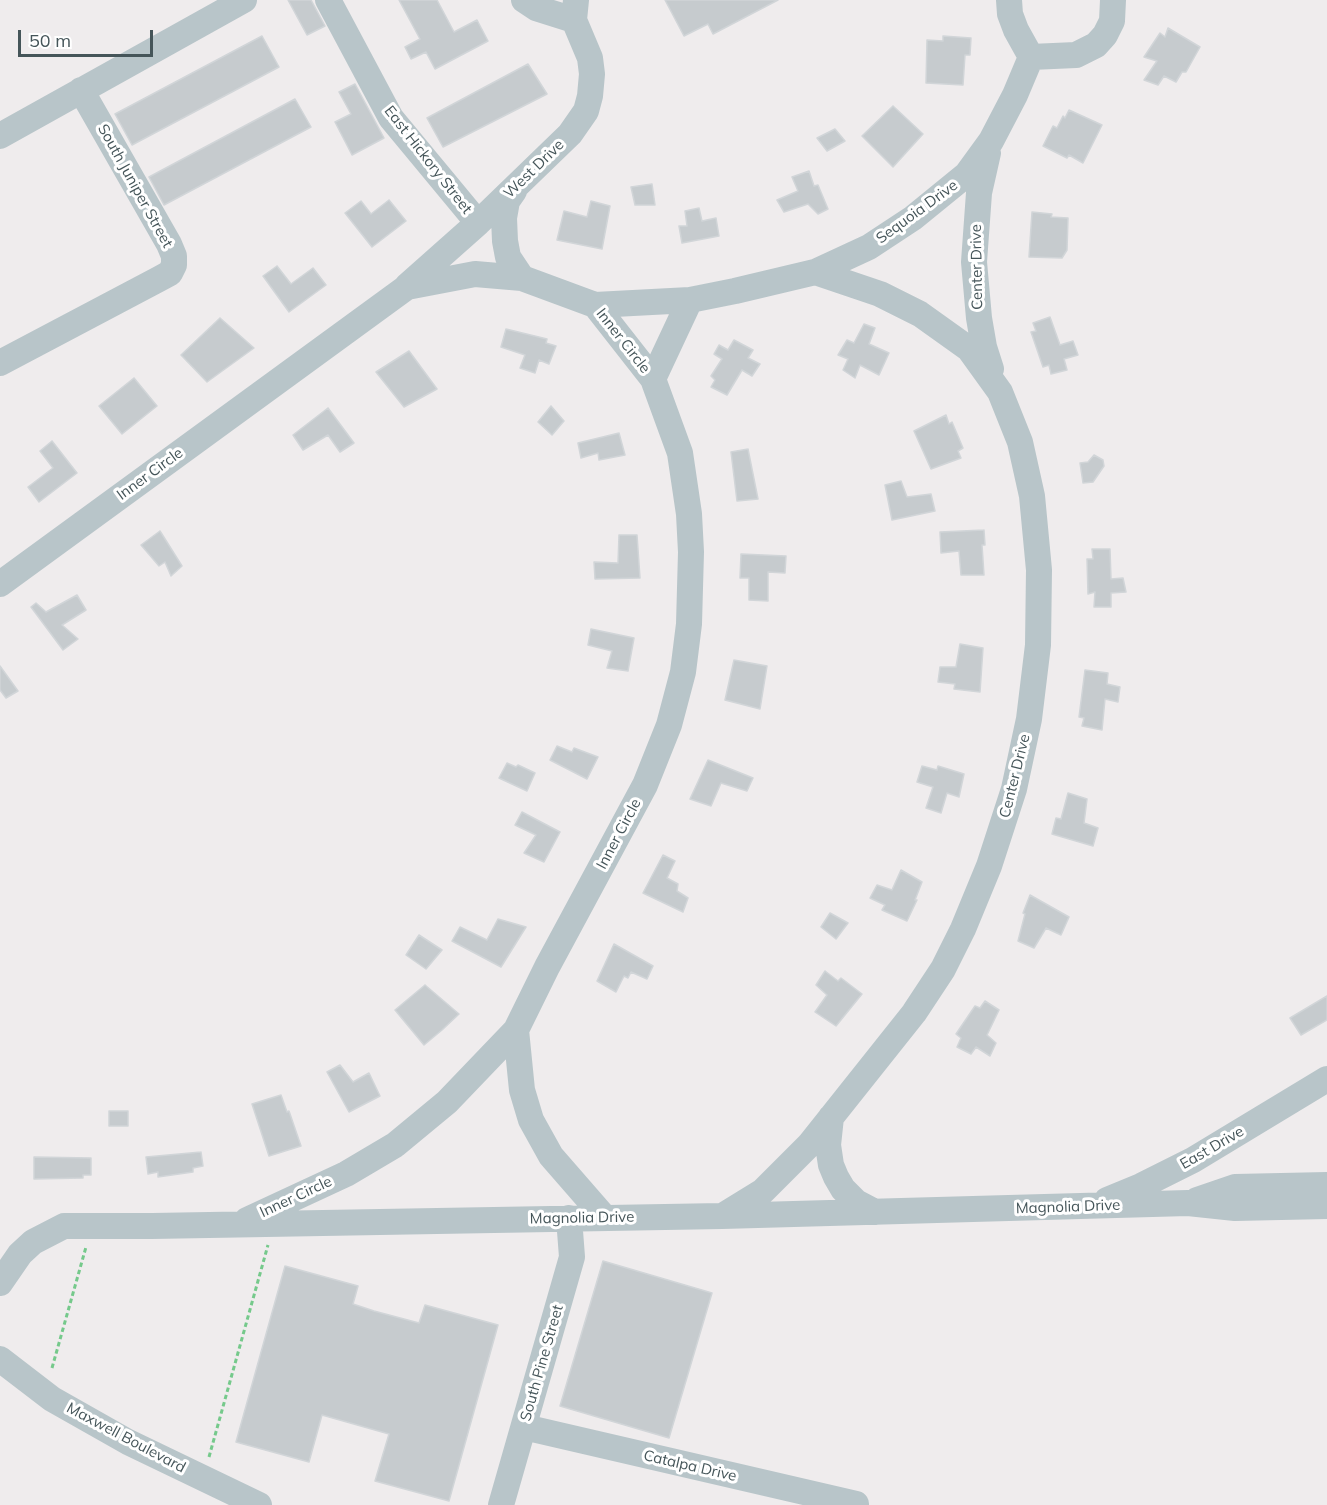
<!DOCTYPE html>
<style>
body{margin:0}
#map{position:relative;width:1327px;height:1505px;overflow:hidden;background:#efeced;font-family:Mulish,sans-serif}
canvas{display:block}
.scale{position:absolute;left:18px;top:30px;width:135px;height:27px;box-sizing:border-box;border:3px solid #455559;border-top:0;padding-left:8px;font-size:18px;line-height:21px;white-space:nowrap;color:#455559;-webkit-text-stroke:4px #fff;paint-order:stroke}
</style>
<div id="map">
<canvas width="1327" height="1505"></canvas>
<div class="scale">50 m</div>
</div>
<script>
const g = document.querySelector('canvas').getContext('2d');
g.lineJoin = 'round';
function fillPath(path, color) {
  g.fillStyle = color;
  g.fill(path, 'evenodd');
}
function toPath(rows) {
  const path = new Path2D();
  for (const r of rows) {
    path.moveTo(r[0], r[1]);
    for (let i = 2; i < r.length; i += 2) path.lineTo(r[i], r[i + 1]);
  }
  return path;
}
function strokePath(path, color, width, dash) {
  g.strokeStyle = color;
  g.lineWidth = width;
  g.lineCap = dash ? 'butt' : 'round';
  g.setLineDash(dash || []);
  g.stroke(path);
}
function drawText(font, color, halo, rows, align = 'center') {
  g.font = font + ' Mulish,sans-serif';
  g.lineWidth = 6;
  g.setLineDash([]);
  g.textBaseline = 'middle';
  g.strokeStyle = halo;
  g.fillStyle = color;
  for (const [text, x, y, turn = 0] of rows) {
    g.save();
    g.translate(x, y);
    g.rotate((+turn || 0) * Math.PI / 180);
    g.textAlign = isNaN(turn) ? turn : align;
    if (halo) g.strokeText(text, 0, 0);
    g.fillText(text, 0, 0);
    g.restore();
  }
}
const building = toPath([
 [288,0,311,0,325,26,307,35,288,0],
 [399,0,437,0,454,32,477,20,488,41,435,69,426,52,411,59,405,47,420,39,399,0],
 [665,0,778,0,713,34,708,24,684,36,665,0],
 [1168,28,1200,47,1186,72,1182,72,1176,82,1164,76,1158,85,1144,80,1157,61,1144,57,1160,33,1165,37,1168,28],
 [262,36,279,67,132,145,115,114,262,36],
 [943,36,971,38,970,55,965,55,963,85,926,83,927,40,943,41,943,36],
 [528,64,547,94,443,147,427,118,528,64],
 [355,84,384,138,352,155,335,122,351,114,339,92,355,84],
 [295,99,311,127,164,205,149,177,295,99],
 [893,106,923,134,893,167,862,136,893,106],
 [1069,110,1102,125,1083,163,1069,155,1067,158,1043,146,1053,126,1057,128,1063,116,1065,118,1069,110],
 [835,129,845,141,827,151,817,138,835,129],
 [809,171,814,186,818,185,828,209,818,214,808,204,784,212,777,200,798,191,792,177,809,171],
 [652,184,655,205,635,205,631,187,652,184],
 [389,200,406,221,372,247,345,213,361,201,371,214,389,200],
 [591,201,610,206,602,249,557,240,564,211,587,217,591,201],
 [699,208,702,221,716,218,719,236,682,243,679,226,687,226,685,211,699,208],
 [1032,212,1052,214,1051,217,1068,218,1067,250,1062,258,1029,257,1032,212],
 [277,266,291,284,313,268,326,285,289,312,263,276,277,266],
 [1050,317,1060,345,1073,341,1078,355,1064,359,1067,370,1051,374,1049,365,1043,367,1031,332,1036,331,1033,323,1050,317],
 [220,318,254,348,207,382,181,355,220,318],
 [864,324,875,328,869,344,889,353,879,375,860,365,855,378,843,370,848,359,838,355,847,340,854,343,864,324],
 [506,329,547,339,546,343,556,346,549,364,539,360,535,373,520,368,525,355,501,347,506,329],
 [734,340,753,350,748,358,760,364,752,376,742,370,727,395,711,387,715,380,711,376,722,359,714,354,719,345,728,350,734,340],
 [409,351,437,389,404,407,376,372,409,351],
 [134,378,157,406,122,434,99,406,134,378],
 [551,406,564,421,552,435,538,422,551,406],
 [328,408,354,443,340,452,328,435,303,450,293,435,328,408],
 [946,415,949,424,952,422,963,448,958,451,961,458,931,469,914,431,946,415],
 [619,433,625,455,599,460,598,453,581,458,578,443,619,433],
 [52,441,77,473,39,502,28,487,53,468,40,451,52,441],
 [748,449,758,499,737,501,731,452,748,449],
 [1094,455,1103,460,1104,466,1093,482,1083,483,1080,463,1088,462,1094,455],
 [901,481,907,497,931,494,935,511,892,520,885,485,901,481],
 [984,530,985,545,982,545,984,575,961,575,959,551,941,553,940,532,984,530],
 [160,531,182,566,171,576,165,562,159,566,141,545,160,531],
 [619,535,637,535,640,578,595,579,594,562,618,563,619,535],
 [1092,549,1110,549,1111,579,1123,578,1126,592,1111,593,1111,607,1094,607,1095,592,1088,594,1087,559,1093,559,1092,549],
 [741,554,786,556,785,573,768,572,768,601,749,600,749,578,740,578,741,554],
 [77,595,86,610,62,625,78,639,63,650,31,607,36,603,46,612,77,595],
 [591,629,634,638,628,671,607,668,612,651,588,645,591,629],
 [960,644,983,648,980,692,954,689,955,684,938,682,940,667,956,667,960,644],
 [734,660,767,666,760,709,725,700,734,660],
 [0,666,18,691,6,698,0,690,0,666],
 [1085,670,1108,673,1107,684,1120,687,1118,702,1105,699,1102,730,1082,726,1084,718,1079,717,1085,670],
 [557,746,572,752,574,748,598,757,587,779,550,760,557,746],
 [708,760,753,778,747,791,721,783,711,806,690,799,708,760],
 [507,763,516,767,518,765,535,773,527,791,499,778,507,763],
 [922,766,937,770,938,766,964,774,959,797,947,793,941,813,926,808,933,787,917,782,922,766],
 [1068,793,1087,799,1084,823,1098,828,1093,846,1052,834,1056,818,1061,819,1068,793],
 [522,812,560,832,544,862,524,853,536,835,515,825,522,812],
 [663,855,675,861,667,878,678,884,677,891,688,898,683,912,643,893,663,855],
 [901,870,922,882,915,900,917,900,907,921,882,910,885,905,870,898,877,885,892,890,901,870],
 [1030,895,1069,917,1061,935,1046,928,1034,948,1018,941,1025,914,1023,913,1030,895],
 [830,913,848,923,836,939,821,927,830,913],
 [498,919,526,927,501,967,452,941,460,927,487,940,498,919],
 [419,935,442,950,426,969,406,955,419,935],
 [614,944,653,966,647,979,631,972,628,978,624,976,616,992,597,981,614,944],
 [825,971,838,981,841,978,862,994,836,1026,815,1012,827,995,816,985,825,971],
 [425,985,459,1014,442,1030,424,1045,395,1010,425,985],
 [1327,996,1327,1020,1301,1035,1290,1018,1327,996],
 [985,1001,999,1010,987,1035,996,1043,990,1056,976,1047,971,1054,957,1047,961,1038,956,1034,975,1006,980,1008,985,1001],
 [340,1065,353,1082,369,1073,380,1096,349,1112,327,1072,340,1065],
 [281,1095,287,1112,289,1111,301,1146,269,1156,252,1104,281,1095],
 [109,1111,128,1111,128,1126,109,1126,109,1111],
 [201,1152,203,1166,193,1168,193,1172,158,1177,158,1172,148,1174,146,1157,201,1152],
 [34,1157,91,1158,91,1175,83,1175,83,1178,34,1179,34,1157],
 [603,1261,712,1293,669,1438,560,1406,603,1261],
 [285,1266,358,1286,353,1304,374,1311,419,1323,425,1305,498,1325,449,1501,375,1481,389,1434,322,1415,309,1462,236,1442,285,1266]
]);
fillPath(building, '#c6cbce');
strokePath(building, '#d1d5d8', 1.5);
strokePath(toPath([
 [52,1368,86,1247],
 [209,1457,268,1245]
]), '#75c98b', 3, [4.5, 3]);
strokePath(toPath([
 [328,0,391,118,478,223],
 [524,0,536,8,574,20],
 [1009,0,1010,14,1016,30,1031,57,1076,55,1096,45,1105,35,1112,21,1113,0],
 [0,136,244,0],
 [988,153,979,193,974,262,979,318,984,347,991,369],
 [514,191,507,201,504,218,505,241,508,257,522,278],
 [407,286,478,223,570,134,586,111,590,96,592,74,590,58,574,20,576,0],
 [595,305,690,300,735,291,815,272,869,247,913,218,967,174,991,141,1015,95,1031,57],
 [0,363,159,279,170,273,174,265,174,256,169,244,81,90],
 [653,379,690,300],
 [0,584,407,287,475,274,522,278,595,305,653,379,680,453,689,514,691,552,689,624,683,672,669,725,645,785,547,967,516,1030,522,1090,531,1120,551,1156,605,1218],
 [831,1117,828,1145,831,1165,836,1177,843,1189,856,1202,875,1212],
 [1107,1200,1141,1186,1193,1160,1327,1079],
 [1197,1200,1235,1187,1327,1185],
 [724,1215,763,1191,809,1145,914,1013,943,969,963,929,989,866,1014,789,1029,719,1038,645,1039,570,1032,496,1020,442,1000,392,969,349,920,314,880,294,815,272],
 [247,1220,346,1174,395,1145,447,1102,516,1030],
 [0,1283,20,1254,33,1242,64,1226,152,1226,722,1216,1188,1203,1235,1208,1327,1206],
 [0,1359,52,1399,128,1442,259,1505],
 [524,1427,856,1504],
 [501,1505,572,1257,569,1218]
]), '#b8c5c9', 26);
drawText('15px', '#455559', '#fff', [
 ["East Hickory Street",428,160,52],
 ["West Drive",534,169,-44],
 ["South Juniper Street",135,186,61],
 ["Sequoia Drive",917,212,-36],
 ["Center Drive",977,267,-91],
 ["Inner Circle",623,341,52],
 ["Inner Circle",150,474,-36],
 ["Center Drive",1015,776,-76],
 ["Inner Circle",619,834,-62],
 ["East Drive",1212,1148,-30],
 ["Inner Circle",296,1197,-25],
 ["Magnolia Drive",1068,1207,-2],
 ["Magnolia Drive",582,1218,-1],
 ["South Pine Street",542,1363,-74],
 ["Maxwell Boulevard",126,1438,28],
 ["Catalpa Drive",690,1466,13]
]);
</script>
